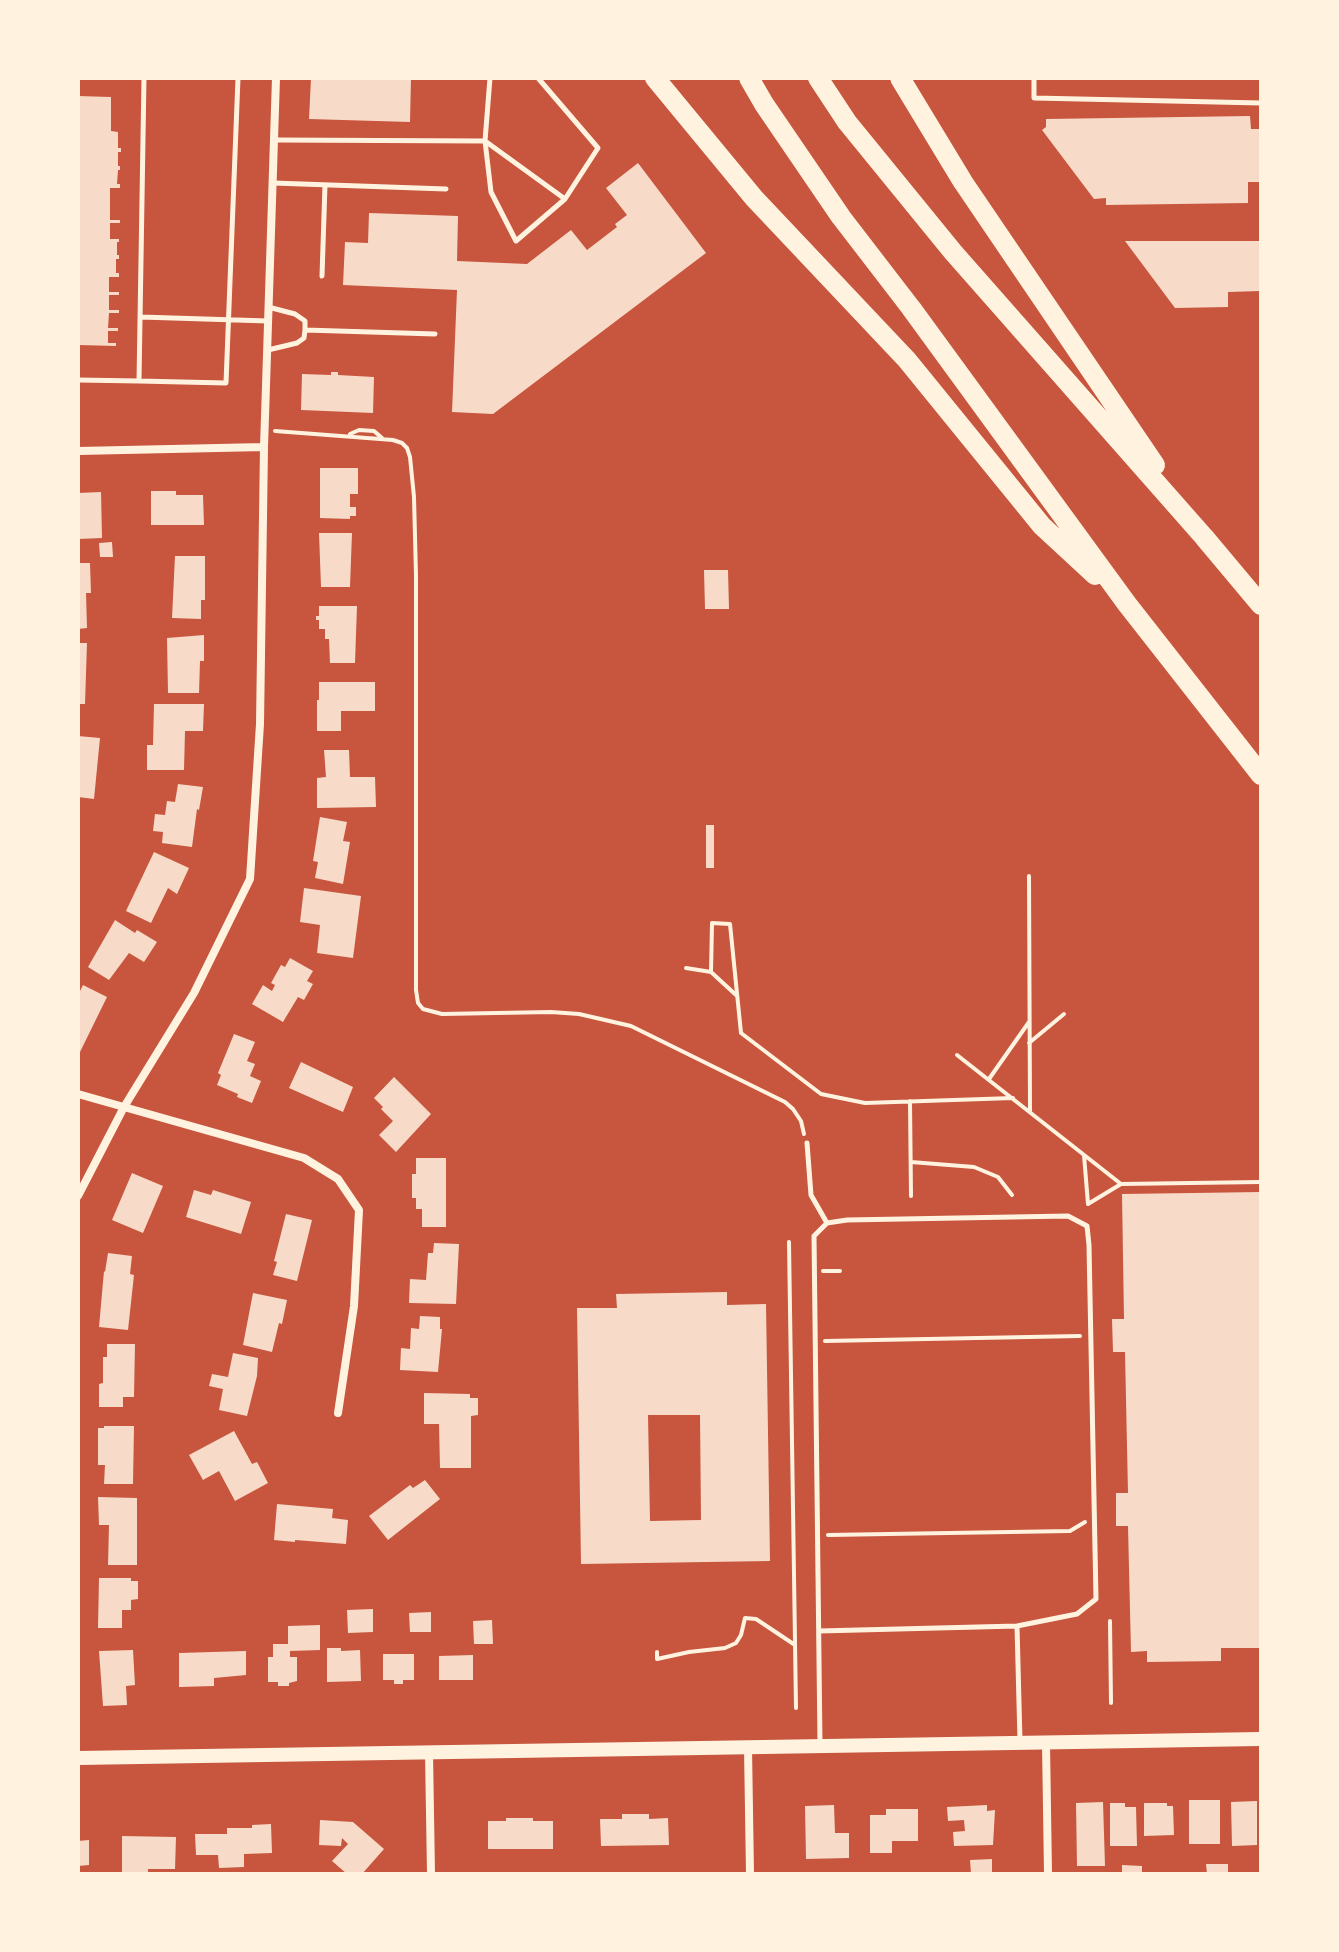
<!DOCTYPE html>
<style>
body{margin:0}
#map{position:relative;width:1339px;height:1952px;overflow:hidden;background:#c8553d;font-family:"Asap Condensed",sans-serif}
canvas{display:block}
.frame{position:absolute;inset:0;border:80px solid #fff3e0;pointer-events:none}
</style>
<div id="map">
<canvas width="1339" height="1952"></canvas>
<div class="frame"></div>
</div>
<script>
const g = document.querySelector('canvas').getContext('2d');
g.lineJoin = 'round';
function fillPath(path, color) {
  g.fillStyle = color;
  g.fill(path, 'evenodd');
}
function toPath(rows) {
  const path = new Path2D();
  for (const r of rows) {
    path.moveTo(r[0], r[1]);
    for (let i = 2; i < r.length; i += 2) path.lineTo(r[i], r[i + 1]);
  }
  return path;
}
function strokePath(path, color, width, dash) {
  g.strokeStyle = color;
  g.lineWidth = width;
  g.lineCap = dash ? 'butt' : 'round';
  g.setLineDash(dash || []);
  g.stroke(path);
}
fillPath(toPath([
 [311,78,411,78,410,122,309,119],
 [78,96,111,97,111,131,118,132,118,148,121,148,121,152,118,152,118,166,120,166,120,170,118,170,117,184,120,184,120,188,110,188,110,220,120,220,120,223,110,223,110,239,119,239,119,242,117,242,117,255,119,255,119,259,116,259,116,273,119,273,119,277,109,277,109,292,119,292,119,295,109,295,109,310,119,310,119,313,109,313,108,328,118,328,118,331,108,331,108,343,116,343,116,346,78,345],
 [1250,116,1251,129,1261,129,1261,182,1248,182,1248,203,1106,205,1106,198,1094,199,1042,130,1046,127,1046,119],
 [638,163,706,253,493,414,452,412,457,290,343,285,345,242,368,243,369,213,458,216,457,261,527,264,571,230,587,250,617,227,615,224,627,215,606,188],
 [1125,241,1261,241,1261,291,1228,292,1228,307,1175,308],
 [331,372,338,372,338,375,374,377,373,413,301,410,302,374,331,375],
 [320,468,358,468,358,494,350,494,350,507,356,507,356,516,350,516,350,519,320,518],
 [151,491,176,491,176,495,203,495,204,525,151,525],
 [101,492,102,538,78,539,78,493],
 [319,533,352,533,350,587,321,587],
 [112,542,113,557,100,557,99,543],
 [175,556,205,556,205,600,201,600,201,619,172,618],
 [80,563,90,563,91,593,86,593,87,628,78,629,78,565],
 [704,570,728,570,729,609,705,609],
 [319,606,357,606,355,663,330,663,329,639,325,639,325,629,319,629,319,620,316,620,316,616,319,616],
 [204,635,204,661,200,661,199,693,168,693,167,638],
 [78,643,87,643,85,704,78,704],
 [319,682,375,682,375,711,341,711,341,731,317,731,317,700,319,700],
 [154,704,204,704,203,731,185,731,184,770,147,770,147,745,153,745],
 [78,736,100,738,94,799,78,797],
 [324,750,349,750,350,777,375,777,376,807,317,808,317,778,326,777],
 [178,784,203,787,199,810,197,809,192,847,162,843,163,832,153,831,155,814,165,815,167,801,175,802],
 [320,817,347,822,343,841,350,842,343,884,315,878,318,862,313,861],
 [706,825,714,825,714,868,706,868],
 [154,852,189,868,177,894,168,888,151,923,126,911],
 [304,888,361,896,353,958,317,953,320,925,300,922],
 [115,920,135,933,137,930,157,942,144,962,129,953,109,980,88,967],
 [290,958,313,971,307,981,313,984,304,1000,298,997,283,1022,252,1004,263,985,272,991,275,985,271,983,281,965,285,967],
 [83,985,107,997,80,1052,78,1051,78,995],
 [234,1034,255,1042,247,1061,255,1064,250,1076,261,1081,252,1103,237,1097,238,1094,217,1085,221,1075,218,1073],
 [301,1062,353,1087,343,1112,289,1088],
 [394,1077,431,1114,396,1152,379,1135,393,1121,381,1109,383,1107,374,1098],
 [416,1158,446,1158,446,1227,422,1227,422,1209,416,1209,416,1198,412,1198,412,1174,416,1174],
 [132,1173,163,1186,143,1233,112,1220],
 [194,1190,211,1195,213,1190,251,1202,241,1234,186,1217],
 [1261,1192,1261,1648,1221,1648,1221,1661,1147,1662,1147,1651,1131,1652,1128,1526,1116,1526,1116,1493,1128,1493,1125,1352,1113,1352,1112,1319,1124,1319,1122,1194],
 [286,1214,312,1220,297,1281,273,1275,277,1262,274,1261],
 [434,1243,459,1244,456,1304,409,1303,410,1279,426,1280,428,1253,433,1253],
 [108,1253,132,1256,130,1274,134,1275,128,1330,99,1327,104,1271,105,1272],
 [727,1292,727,1305,766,1304,770,1561,581,1564,577,1308,617,1308,616,1294],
 [648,1415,700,1415,701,1520,650,1521],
 [253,1293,287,1300,282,1324,279,1323,272,1352,243,1345],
 [420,1316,440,1317,440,1329,442,1329,438,1372,400,1370,401,1348,410,1349,411,1328,419,1329],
 [107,1344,135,1344,134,1397,123,1397,123,1407,99,1407,99,1384,103,1383,103,1357,107,1357],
 [233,1353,258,1358,257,1376,247,1416,219,1410,223,1389,209,1386,212,1374,228,1377],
 [424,1393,470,1394,470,1398,478,1398,478,1415,471,1416,471,1468,440,1468,439,1424,424,1424],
 [104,1426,134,1426,133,1484,104,1484,105,1465,98,1465,98,1428,104,1428],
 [234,1431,252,1464,257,1462,268,1483,235,1501,219,1471,203,1480,189,1455],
 [425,1480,440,1499,388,1540,369,1516,410,1485,413,1488],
 [98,1497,137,1498,137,1565,108,1565,109,1525,99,1525],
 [277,1504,333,1509,332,1518,348,1520,346,1544,295,1540,295,1542,274,1540],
 [99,1578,131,1578,131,1581,138,1581,138,1599,131,1600,131,1610,122,1610,122,1628,98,1628],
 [373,1609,373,1632,348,1633,347,1610],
 [431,1612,431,1632,410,1632,409,1613],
 [492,1620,493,1644,474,1644,473,1621],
 [320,1625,320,1650,290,1651,290,1657,297,1657,297,1681,289,1683,289,1686,278,1686,278,1682,268,1682,268,1657,273,1657,273,1644,288,1644,288,1626],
 [327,1648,341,1648,341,1651,360,1650,361,1681,327,1682],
 [133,1650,135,1685,126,1686,127,1705,103,1706,99,1651],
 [246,1651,246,1675,214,1678,214,1686,179,1687,179,1653],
 [383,1654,414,1654,414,1680,403,1680,403,1684,394,1684,394,1680,383,1680],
 [473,1655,473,1680,439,1680,439,1656],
 [1189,1800,1220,1800,1220,1844,1189,1844],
 [1257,1801,1257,1845,1232,1846,1231,1802],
 [1103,1802,1105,1866,1077,1866,1076,1803],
 [1110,1803,1125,1803,1125,1807,1136,1807,1137,1846,1110,1846],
 [1144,1803,1167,1803,1167,1806,1173,1806,1174,1835,1144,1836],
 [834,1805,835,1833,849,1833,849,1858,806,1859,805,1806],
 [987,1805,987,1811,995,1810,993,1845,954,1846,953,1832,965,1831,964,1820,948,1821,947,1807],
 [886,1809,918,1809,918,1841,892,1841,892,1853,870,1853,870,1815,886,1815],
 [622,1814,649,1814,649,1819,668,1818,669,1845,601,1846,600,1819,622,1819],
 [506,1818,533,1818,533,1821,553,1821,553,1849,488,1849,488,1821,506,1821],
 [320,1820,353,1822,384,1849,362,1874,347,1874,332,1861,348,1844,342,1838,341,1846,319,1845],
 [271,1824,272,1853,244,1854,244,1867,219,1868,218,1855,196,1855,195,1834,227,1834,227,1828,252,1828,252,1825],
 [122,1836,176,1837,175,1869,148,1869,148,1872,122,1872],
 [89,1840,89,1865,78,1866,78,1841],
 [992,1859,992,1874,971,1874,970,1860],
 [1206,1864,1228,1864,1228,1874,1207,1874],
 [1122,1865,1142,1866,1142,1874,1122,1874]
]), '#f7dbc8');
strokePath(toPath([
 [275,431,393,440,402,443,407,448,410,457,414,497,416,576,416,990,418,1003,423,1009,442,1014,551,1012,579,1014,631,1026,785,1102,793,1109,801,1121,804,1134],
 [350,434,359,430,374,431,382,438],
 [1029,876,1030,1111],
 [686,968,711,972,736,995],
 [711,972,712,923,730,924,741,1033,821,1094,865,1103,1013,1098],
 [1029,1043,1064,1014],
 [957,1055,1121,1184],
 [989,1079,1029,1022],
 [910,1101,911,1196],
 [1084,1155,1088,1204,1121,1184,1261,1182],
 [911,1162,974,1167,998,1177,1012,1195],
 [789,1242,796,1708],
 [823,1271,840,1271],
 [825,1341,1080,1336],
 [828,1535,1070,1531,1085,1522],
 [1110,1621,1111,1703],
 [657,1652,657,1659,689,1652,725,1648,736,1643,741,1635,745,1618,756,1619,795,1645]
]), '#fff3e0', 4);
strokePath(toPath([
 [490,78,485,141,491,192,516,241,565,199,598,148,538,78],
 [1034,78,1034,98,1261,103],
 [275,140,485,141,565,199],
 [273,183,446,189],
 [322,276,325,185],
 [141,317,268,321],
 [305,330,435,334],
 [268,350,297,343,304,338,305,330,305,321,295,314,268,307],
 [78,380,139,381,144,78],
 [139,381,226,383,238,78],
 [807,1143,811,1195,827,1223],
 [1017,1626,1020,1741],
 [819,1631,1017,1626,1077,1614,1096,1599,1089,1245,1087,1226,1068,1216,847,1220,827,1223,814,1236,820,1744]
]), '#fff3e0', 5);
strokePath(toPath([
 [78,451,264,447],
 [78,1094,304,1158,338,1179,359,1210,354,1306,338,1413],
 [78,1196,124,1107,194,993,250,879,260,724,264,447,276,78],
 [1046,1743,1048,1874],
 [748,1747,750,1874],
 [429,1752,431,1874]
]), '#fff3e0', 8);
strokePath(toPath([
 [78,1758,1261,1739]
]), '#fff3e0', 14);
strokePath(toPath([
 [655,78,754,198,907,360,1042,526,1095,575],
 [749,78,764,104,841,217,911,308,1127,604,1261,775],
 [818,78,847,122,953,252,1204,537,1261,605],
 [900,78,963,182,1155,465]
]), '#fff3e0', 20);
</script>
